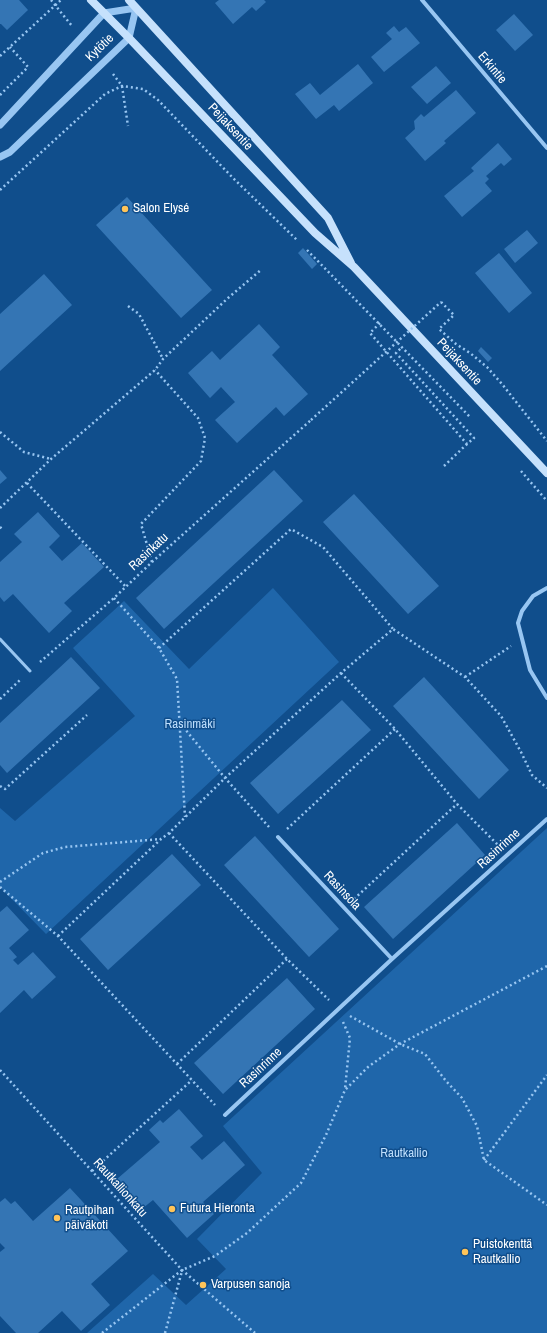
<!DOCTYPE html>
<meta charset="utf-8">
<style>
body{margin:0}
canvas{display:block;background:#104e8c}
</style>
<canvas width="547" height="1333"></canvas>
<script>
const g = document.querySelector('canvas').getContext('2d');
g.lineJoin = 'round';
function fillPath(path, color) {
  g.fillStyle = color;
  g.fill(path, 'evenodd');
}
function toPath(rows) {
  const path = new Path2D();
  for (const r of rows) {
    path.moveTo(r[0], r[1]);
    for (let i = 2; i < r.length; i += 2) path.lineTo(r[i], r[i + 1]);
  }
  return path;
}
function strokePath(path, color, width, dash) {
  g.strokeStyle = color;
  g.lineWidth = width;
  g.lineCap = dash ? 'butt' : 'round';
  g.setLineDash(dash || []);
  g.stroke(path);
}
function drawText(font, color, halo, rows, align = 'center') {
  g.font = font + ' "Archivo Narrow",sans-serif';
  g.lineWidth = 3;
  g.setLineDash([]);
  g.textBaseline = 'middle';
  g.strokeStyle = halo;
  g.fillStyle = color;
  for (const [text, x, y, turn = 0] of rows) {
    g.save();
    g.translate(x, y);
    g.rotate((+turn || 0) * Math.PI / 180);
    g.textAlign = isNaN(turn) ? turn : align;
    if (halo) g.strokeText(text, 0, 0);
    g.fillText(text, 0, 0);
    g.restore();
  }
}
fillPath(toPath([
 [273,588,339,662,46,934,1,888,0,889,0,808,15,821,135,716,73,648,124,601,189,669],
 [547,828,547,1333,87,1333,153,1274,186,1305,226,1269,197,1239,262,1173,223,1126]
]), '#1f66aa');
fillPath(toPath([
 [0,0,19,0,28,10,7,30,1,24,0,24],
 [219,0,264,0,266,2,256,11,252,7,233,24,215,3],
 [514,14,533,35,515,51,496,30],
 [394,26,399,32,406,27,420,43,384,72,371,57,392,39,386,33],
 [358,64,373,83,339,111,334,105,316,119,295,94,310,83,320,95],
 [436,66,451,83,427,104,411,87],
 [456,90,476,113,444,141,446,143,425,161,405,138,415,129,414,121,421,114,424,117],
 [498,143,512,159,504,166,501,163,486,176,489,179,485,183,492,191,462,217,444,196,474,171,471,168],
 [127,197,212,290,181,318,96,225],
 [527,230,538,243,515,263,504,249],
 [303,248,317,264,312,269,298,253],
 [499,253,532,293,509,313,475,273],
 [44,274,72,305,0,371,0,314],
 [259,324,280,347,272,355,308,394,284,416,276,407,237,443,215,420,235,402,221,387,210,398,188,373,212,351,220,360],
 [481,347,492,358,488,362,478,351],
 [0,470,7,478,0,484],
 [274,470,303,501,164,629,136,598],
 [354,494,439,586,408,614,323,522],
 [38,512,60,536,49,547,62,561,82,543,104,567,64,603,72,611,49,633,13,594,4,602,0,597,0,562,22,542,14,534],
 [71,657,100,688,7,773,0,765,0,723],
 [424,677,509,770,479,799,393,706],
 [342,700,371,730,278,814,250,783],
 [457,823,485,855,393,939,364,907],
 [255,836,339,929,309,957,224,865],
 [172,854,201,885,108,970,80,939],
 [7,906,29,930,9,948,17,957,13,960,18,965,33,952,56,977,32,999,24,990,0,1013,0,912],
 [287,978,315,1009,223,1094,194,1063],
 [179,1109,203,1136,190,1147,202,1160,224,1141,245,1165,203,1202,214,1214,187,1238,153,1200,143,1208,117,1179,160,1142,149,1130,160,1120,163,1123],
 [70,1188,128,1251,91,1284,110,1305,81,1331,62,1311,38,1333,16,1333,0,1316,0,1252,5,1248,0,1243,0,1202,5,1198,11,1204,15,1201,33,1221]
]), '#3475b4');
strokePath(toPath([
 [51,0,72,26],
 [0,56,61,0],
 [113,74,122,86,128,126],
 [0,95,28,67,10,47],
 [0,190,105,94,122,86,143,89,158,100,233,178,298,241],
 [307,250,470,417],
 [441,302,454,315,439,329,456,344,470,353,487,367,502,384,547,441],
 [128,306,139,314,163,359],
 [380,323,370,333,467,444,474,438,396,353,402,347],
 [0,432,24,452,51,459],
 [444,466,467,444],
 [521,471,547,501],
 [27,483,126,587],
 [0,508,51,459,155,370,163,359,228,298,262,269],
 [0,527,3,530],
 [152,562,141,524,201,461,205,438,198,418,155,370],
 [114,598,159,648,177,679,185,817],
 [159,648,291,529,323,547,393,629],
 [40,662,114,598,152,562,311,420],
 [341,673,395,729,457,804,498,845],
 [465,677,511,646],
 [0,699,20,680],
 [180,723,225,778,269,827],
 [0,786,5,789,87,715],
 [287,829,395,729],
 [169,833,287,959,329,1000],
 [0,882,43,853,65,847,161,839],
 [0,887,58,936,215,1105],
 [354,899,457,804],
 [58,936,161,839,169,833,225,778,341,673,393,629,465,677,501,716,521,752,532,775,547,788],
 [350,1016,400,1044,425,1054,446,1081,462,1098,477,1126,484,1160,547,1205],
 [343,1022,350,1038,345,1089],
 [177,1064,287,959],
 [0,1070,182,1270,255,1333],
 [484,1160,547,1075],
 [92,1171,192,1080],
 [102,1333,182,1270,215,1256,247,1233,301,1183,326,1135,345,1090,368,1067,400,1044,547,966],
 [165,1333,182,1271]
]), '#98c6f2', 2.5, [2, 3]);
strokePath(toPath([
 [0,639,30,671]
]), '#98c6f2', 3);
strokePath(toPath([
 [422,0,547,148],
 [547,588,533,596,522,611,518,623,530,670,547,698],
 [278,837,392,959],
 [225,1115,392,959,547,819]
]), '#98c6f2', 4);
strokePath(toPath([
 [0,125,104,13,136,8,129,38,10,152,0,157]
]), '#98c6f2', 7);
strokePath(toPath([
 [91,0,129,38,315,233,354,267,547,473],
 [129,0,328,218,351,263]
]), '#c6e1fc', 8);
strokePath(toPath([
 [311,420,441,302]
]), '#98c6f2', 2.5, [2, 3]);
for (const [x, y, r, color] of [
 [125,209,4,"#ffc459"],
 [172,1209,4,"#ffc459"],
 [57,1218,4,"#ffc459"],
 [465,1252,4,"#ffc459"],
 [203,1285,4,"#ffc459"]
]) {
  const dot = new Path2D();
  dot.arc(x, y, r, 0, 2 * Math.PI);
  g.fillStyle = color;
  g.fill(dot);
  strokePath(dot, '#104e8c', 1.5);
}
drawText('13px', '#fff', '#104e8c', [
 ["Kytötie",100,48,-44],
 ["Erkintie",492,68,50],
 ["Peijaksentie",230,127,47],
 ["Peijaksentie",459,362,47],
 ["Rasinkatu",149,552,-43],
 ["Rasinrinne",499,849,-42],
 ["Rasinsola",342,891,47],
 ["Rasinrinne",261,1068,-43],
 ["Rautkallionkatu",120,1188,48]
]);
drawText('13px', '#fff', '#104e8c', [
 ["Salon Elysé",133,209],
 ["Futura Hieronta",180,1209],
 ["Rautpihan",65,1211],
 ["päiväkoti",65,1226],
 ["Puistokenttä",473,1245],
 ["Rautkallio",473,1260],
 ["Varpusen sanoja",211,1285]
], 'left');
drawText('13px', '#bfdffd', '#104e8c', [
 ["Rasinmäki",190,725],
 ["Rautkallio",404,1154]
]);
</script>
